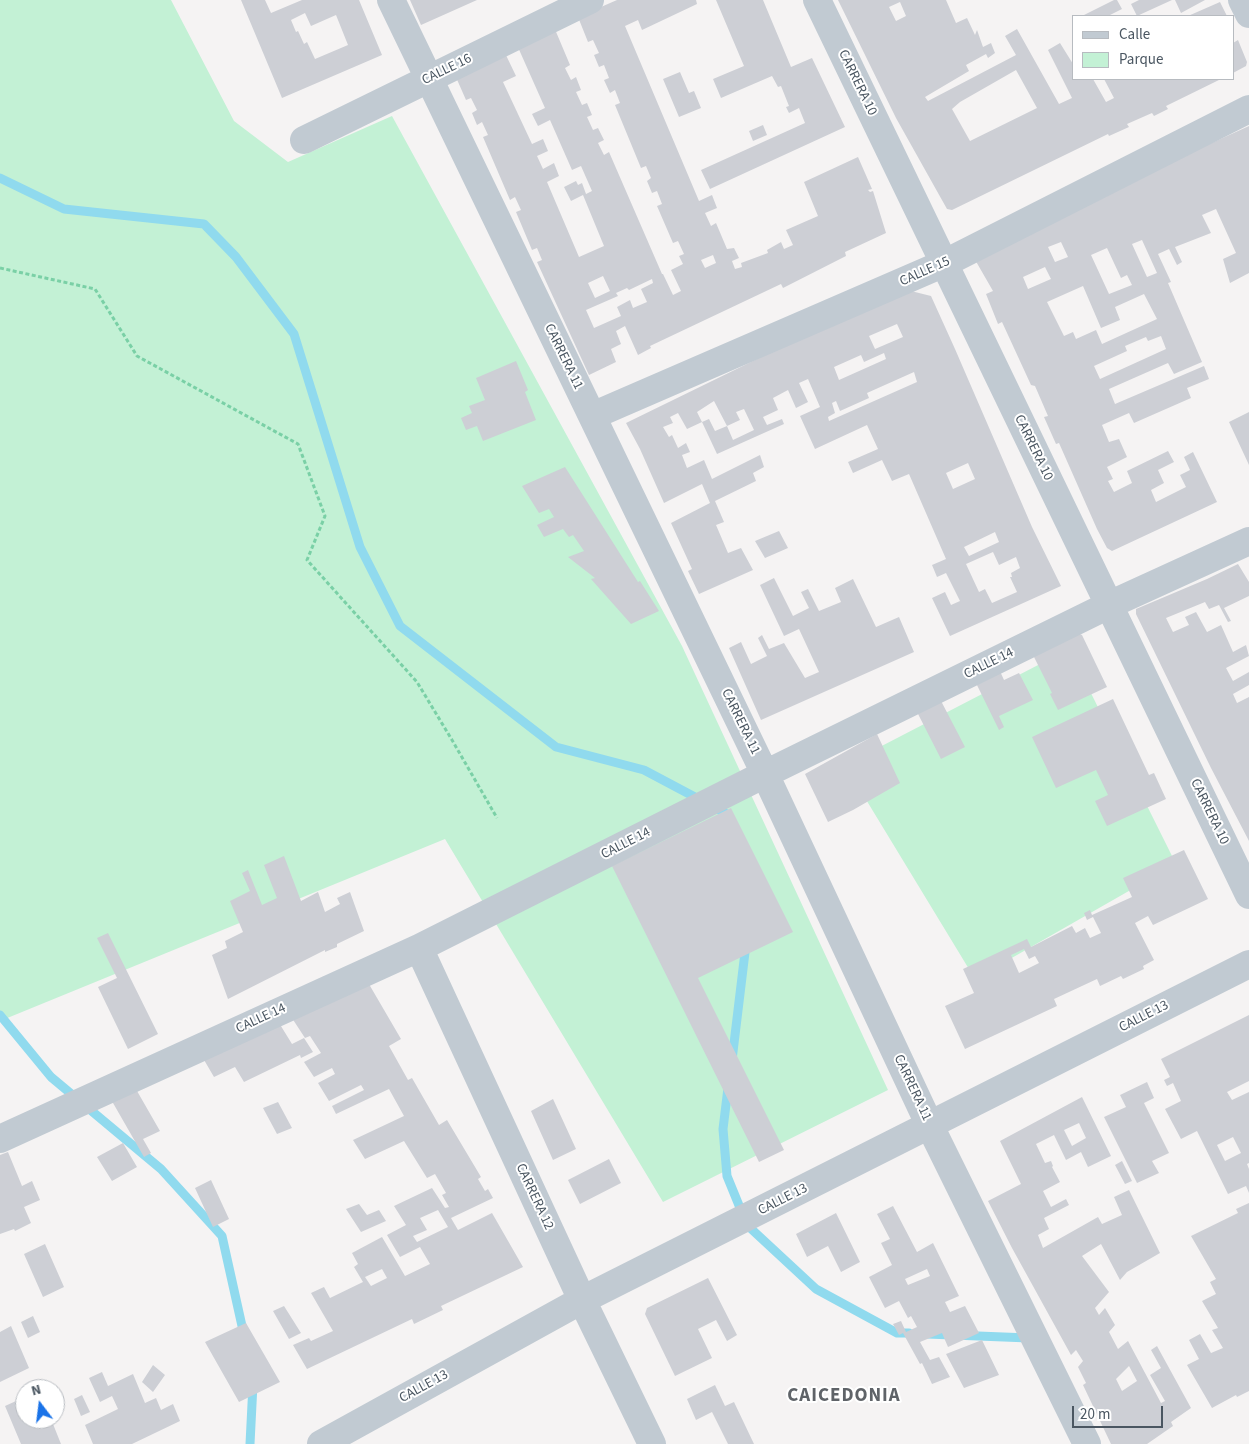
<!DOCTYPE html>
<style>
body{margin:0}
#map{position:relative;width:1249px;height:1444px;overflow:hidden;background:#f5f3f3;font-family:"Source Sans 3",sans-serif}
canvas{display:block}
.legend{position:absolute;left:1072px;top:15px;width:162px;height:65px;box-sizing:border-box;background:#fff;border:1px solid #b7bbc0;margin:0;padding:6px 9px;list-style:none;font-size:15px;color:#4a5661}
.legend li{display:flex;align-items:center;gap:10px;height:25px}
.legend b{width:25px;border:1px solid #b7bbc0}
.north{position:absolute;left:15px;top:1379px;width:50px;height:50px;box-sizing:border-box;background:#fff;border:1px solid #b7bbc0;border-radius:50%;rotate:345deg;font-size:14px;font-weight:700;line-height:20px;text-align:center;color:#4a5661}
.north::after{content:'';display:block;margin:auto;width:18px;height:22px;background:#1a73e8;clip-path:polygon(50% 0,100% 100%,50% 72%,0 100%)}
.scale{position:absolute;left:1072px;top:1406px;width:91px;height:22px;box-sizing:border-box;border:2px solid #4a5661;border-top:0;padding-left:6px;font-size:15px;line-height:18px;white-space:nowrap;color:#4a5661;-webkit-text-stroke:4px #fff;paint-order:stroke}
</style>
<div id="map">
<canvas width="1249" height="1444"></canvas>
<ul class="legend">
<li><b style="height:6px;background:#c1cad2"></b>Calle</li>
<li><b style="height:14px;background:#c3f1d5"></b>Parque</li>
</ul>
<div class="north">N</div>
<div class="scale">20 m</div>
</div>
<script>
const g = document.querySelector('canvas').getContext('2d');
g.lineJoin = 'round';
function fillPath(path, color) {
  g.fillStyle = color;
  g.fill(path, 'evenodd');
}
function toPath(rows) {
  const path = new Path2D();
  for (const r of rows) {
    path.moveTo(r[0], r[1]);
    for (let i = 2; i < r.length; i += 2) path.lineTo(r[i], r[i + 1]);
  }
  return path;
}
function strokePath(path, color, width, dash) {
  g.strokeStyle = color;
  g.lineWidth = width;
  g.lineCap = dash ? 'butt' : 'round';
  g.setLineDash(dash || []);
  g.stroke(path);
}
function drawText(font, color, halo, rows, align = 'center') {
  g.font = font + ' "Source Sans 3",sans-serif';
  g.lineWidth = 4;
  g.setLineDash([]);
  g.textBaseline = 'middle';
  g.strokeStyle = halo;
  g.fillStyle = color;
  for (const [text, x, y, turn = 0] of rows) {
    g.save();
    g.translate(x, y);
    g.rotate((+turn || 0) * Math.PI / 180);
    g.textAlign = isNaN(turn) ? turn : align;
    if (halo) g.strokeText(text, 0, 0);
    g.fillText(text, 0, 0);
    g.restore();
  }
}
fillPath(toPath([
 [0,0,171,0,234,121,288,162,392,116,682,646,888,1090,663,1202,445,839,0,1021],
 [1069,649,1176,864,975,979,845,765]
]), '#c3f1d5');
strokePath(toPath([
 [0,178,64,209,204,224,236,257,294,334,360,547,400,626,556,747,644,770,725,813,729,821],
 [0,1015,51,1077,161,1169,222,1236,244,1335],
 [732,1060,746,944],
 [728,1088,723,1129,727,1176,747,1225,816,1289,897,1333,909,1333],
 [927,1334,1029,1338],
 [250,1444,253,1384]
]), '#90daee', 9);
fillPath(toPath([
 [241,0,265,0,271,13,302,0,359,0,382,55,282,98],
 [305,13,311,26,336,15,348,45,315,59,307,42,304,44,298,31,296,32,291,20],
 [410,0,477,0,421,25],
 [617,0,696,0,697,4,642,30,638,20,625,26,699,201,712,195,717,208,705,213,711,226,716,223,727,249,734,248,739,258,732,261,735,269,742,267,741,263,768,253,767,250,781,242,784,249,793,245,786,230,818,216,804,182,858,157,872,189,868,190,870,192,873,191,886,233,845,252,846,256,783,288,781,284,650,346,651,348,638,355,625,326,616,331,621,344,611,349,616,362,589,375,537,262,542,260,537,248,532,250,516,212,521,210,515,197,510,200,483,137,488,135,482,122,477,125,472,113,477,110,471,98,466,100,455,75,504,51,516,76,503,82,532,144,543,139,548,151,537,156,543,169,554,163,559,176,547,182,579,257,604,246,583,195,571,201,564,187,576,181,578,185,582,183,586,194,592,191,581,166,572,170,550,120,538,126,532,114,545,108,517,45,554,27,570,65,565,68,571,80,576,77,581,90,576,92,582,105,587,103,592,115,587,117,593,130,598,128,604,140,598,143,604,155,609,152,662,274,663,274,673,295,681,291,671,270,683,264,679,256,684,254,678,241,673,243,657,206,662,204,657,191,652,193,647,181,651,178,646,166,641,168,615,105,620,103,615,90,610,93,604,80,609,78,604,65,599,67,594,55,599,53,593,40,588,42,578,17],
 [713,255,716,263,705,268,701,260],
 [603,276,610,291,595,298,588,283],
 [652,279,653,283,641,289,647,302,633,308,630,300,617,307,621,316,594,328,586,310,618,296,616,293,627,288,629,290],
 [716,0,763,0,791,67,812,58,845,127,710,189,701,170,805,123,799,108,789,113,786,107,789,106,781,86,778,87,772,76,721,98,713,79,744,66],
 [838,0,946,0,956,23,967,18,975,35,977,30,983,47,991,43,995,53,988,58,986,54,966,65,969,71,925,97,928,101,1016,55,1005,36,1017,29,1059,104,1072,98,1048,50,1060,43,1073,64,1073,79,1093,79,1106,102,1114,98,1104,79,1221,79,1166,106,1168,109,1154,116,1152,113,1127,124,1129,127,1109,136,1108,134,952,210,947,209,896,118],
 [900,2,906,16,896,21,889,7],
 [1016,70,1037,108,970,141,952,109,960,102],
 [1114,0,1117,0,1122,9,1108,16,1082,16],
 [1139,0,1172,0,1137,16,1131,4],
 [1175,0,1205,0,1181,13],
 [1220,2,1227,16,1188,16],
 [1238,40,1247,62,1246,66,1233,73,1233,43],
 [680,72,689,93,694,91,701,108,679,117,663,79],
 [763,125,767,135,753,141,749,131],
 [1249,126,1249,273,1230,283,1223,259,1236,253,1216,209,1202,215,1211,233,1175,247,1182,262,1177,265,1169,249,1158,254,1171,282,1168,283,1202,362,1174,374,1168,363,1109,389,1115,404,1204,366,1209,379,1187,388,1191,398,1134,423,1129,413,1102,425,1109,442,1119,439,1127,457,1107,467,1113,479,1108,481,1114,492,1132,483,1127,471,1168,451,1174,462,1158,470,1164,483,1151,490,1156,502,1186,487,1180,475,1190,470,1184,457,1193,452,1217,502,1112,551,1107,548,1097,529,1059,443,1056,444,1044,417,1048,416,1035,386,1031,385,1002,322,998,324,986,294,993,291,974,258,1126,182],
 [1142,240,1157,273,1147,277,1132,244],
 [1061,242,1068,257,1055,262,1048,247],
 [1107,248,1121,278,1127,275,1132,285,1109,294,1091,255],
 [1045,267,1051,279,1028,289,1023,277],
 [1083,286,1101,328,1120,320,1115,307,1144,294,1157,319,1102,344,1096,330,1076,339,1073,332,1064,336,1047,302],
 [1161,336,1166,349,1100,379,1094,366,1127,351,1125,346,1146,337,1148,341],
 [907,290,931,296,955,349,1032,527,1061,586,950,636,932,598,945,592,951,605,960,601,946,573,937,577,932,565,946,559,909,474,892,481,882,460,853,473,848,462,878,449,867,425,815,449,800,416,820,407,808,379,799,383,808,402,796,408,788,390,773,398,778,410,763,417,767,425,782,419,784,424,717,454,702,422,687,429,678,413,670,417,673,423,663,427,669,437,672,435,678,448,686,443,690,452,682,455,687,468,704,460,712,479,760,455,764,467,753,473,756,481,715,501,724,522,716,525,728,553,741,548,753,570,699,594,688,571,692,569,671,523,710,503,702,484,664,503,640,449,626,423,755,360],
 [897,324,903,337,875,349,869,336],
 [884,353,886,359,839,380,834,367,861,355,864,362],
 [914,372,917,382,829,421,828,417,835,413,832,403,836,401,840,411,869,398,867,393],
 [714,401,727,426,715,431,709,419,702,422,697,412],
 [744,409,754,430,733,440,727,426,740,420,736,412],
 [968,463,975,479,953,489,946,473],
 [995,532,999,542,969,556,964,547],
 [993,552,999,565,1016,557,1020,568,1011,573,1012,577,1010,577,1017,592,992,603,985,589,979,592,966,564],
 [516,361,528,390,525,392,536,420,483,441,477,426,466,430,461,418,472,413,469,406,485,400,476,378],
 [1249,412,1249,465,1229,422],
 [565,467,638,582,640,581,659,611,631,624,591,579,595,578,568,557,584,551,573,535,569,537,563,529,544,537,537,525,554,517,549,509,539,513,522,486],
 [779,531,788,548,765,558,755,541],
 [1238,564,1249,582,1249,596,1224,608,1231,621,1228,622,1219,605,1209,609,1205,602,1166,618,1173,632,1189,625,1185,617,1196,612,1207,632,1221,625,1233,652,1246,645,1249,656,1226,668,1233,681,1249,672,1249,685,1233,694,1237,703,1249,697,1249,841,1211,768,1136,614,1136,609,1207,579],
 [774,578,793,616,809,608,801,592,808,589,819,611,841,602,835,588,853,579,876,627,899,617,914,652,761,720,729,648,741,642,751,664,767,656,758,638,762,635,769,649,784,643,805,678,819,672,799,629,784,636,760,585],
 [1075,632,1082,635,1107,687,1058,710,1050,694,1052,693,1032,653],
 [999,669,1004,680,1019,673,1033,700,999,716,1004,727,999,730,975,681],
 [940,699,965,747,941,759,917,712],
 [1113,699,1149,775,1154,773,1166,799,1107,826,1095,801,1108,795,1096,770,1056,788,1032,737],
 [877,734,900,783,853,810,828,822,805,774],
 [731,808,793,932,698,978,784,1150,759,1162,612,866],
 [1184,850,1208,899,1153,925,1148,916,1135,923,1154,960,1143,966,1144,969,1123,979,1121,976,1100,986,1097,979,1054,999,1057,1006,965,1049,945,1006,974,993,963,969,1027,939,1031,947,1072,926,1076,933,1085,928,1090,938,1101,933,1093,917,1087,920,1084,913,1090,910,1092,915,1132,897,1123,878],
 [1024,949,1029,959,1035,956,1039,963,1019,973,1011,955],
 [284,856,301,901,318,892,325,912,340,904,337,898,350,892,364,931,337,944,337,947,325,952,325,950,228,999,212,955,227,948,225,941,243,932,230,901,250,891,242,873,248,870,262,905,277,898,264,865],
 [108,933,158,1034,128,1049,98,987,117,978,97,938],
 [366,979,401,1039,389,1046,408,1080,412,1078,439,1125,447,1120,481,1177,478,1179,485,1191,488,1189,493,1198,451,1218,458,1230,492,1213,523,1267,441,1306,443,1310,414,1324,412,1319,307,1369,293,1345,309,1338,311,1341,333,1331,311,1293,324,1287,330,1298,363,1282,354,1267,358,1264,352,1253,382,1237,405,1276,430,1264,420,1247,400,1257,387,1235,406,1225,394,1206,432,1188,445,1208,449,1207,442,1195,446,1193,435,1174,427,1178,404,1141,365,1159,353,1140,404,1116,389,1089,336,1114,332,1106,364,1090,361,1085,329,1101,318,1083,335,1074,332,1068,314,1077,304,1062,321,1053,310,1036,305,1038,288,1012],
 [438,1210,448,1227,417,1242,413,1236,427,1230,420,1218],
 [382,1269,387,1278,371,1286,365,1277],
 [1249,1015,1249,1081,1227,1092,1232,1100,1249,1092,1249,1163,1247,1164,1249,1169,1249,1193,1246,1186,1228,1194,1197,1131,1181,1139,1165,1109,1181,1101,1173,1083,1167,1086,1164,1080,1170,1077,1161,1059],
 [1233,1137,1241,1153,1225,1161,1217,1145],
 [276,1018,292,1044,304,1038,313,1052,301,1058,300,1055,244,1082,235,1067,214,1077,200,1053],
 [1147,1082,1154,1098,1144,1103,1169,1153,1152,1161,1159,1173,1137,1183,1104,1117,1126,1107,1120,1095],
 [133,1084,160,1131,143,1139,151,1153,144,1157,109,1096],
 [1082,1097,1111,1156,1088,1167,1081,1152,1066,1160,1054,1135,1036,1144,1045,1163,1051,1161,1053,1166,1052,1167,1060,1182,1043,1191,1051,1207,1066,1199,1069,1205,1044,1218,1049,1229,1038,1235,1043,1248,1098,1217,1102,1224,1122,1215,1114,1197,1129,1190,1160,1253,1127,1272,1120,1280,1101,1244,1082,1256,1109,1292,1095,1308,1099,1315,1105,1308,1115,1325,1109,1332,1118,1349,1128,1341,1161,1403,1165,1401,1150,1375,1161,1368,1151,1350,1157,1346,1191,1408,1171,1422,1173,1426,1147,1444,1111,1444,1083,1385,1086,1383,1078,1367,1083,1361,1076,1350,1071,1355,1012,1248,988,1201,1021,1184,1000,1141],
 [1079,1123,1086,1138,1072,1146,1064,1130],
 [1129,1366,1137,1381,1122,1391,1116,1379],
 [553,1099,576,1149,553,1160,531,1111],
 [278,1102,292,1128,277,1134,263,1108],
 [123,1143,137,1167,112,1181,97,1157],
 [8,1152,22,1186,32,1181,40,1200,24,1207,31,1223,15,1231,14,1229,0,1234,0,1155],
 [609,1159,621,1183,580,1204,568,1180],
 [1122,1161,1132,1181,1125,1184,1115,1165],
 [211,1180,229,1219,213,1227,195,1188],
 [1249,1203,1249,1391,1237,1397,1236,1395,1212,1408,1187,1365,1199,1359,1189,1340,1200,1334,1211,1353,1223,1348,1212,1330,1218,1328,1202,1301,1216,1294,1210,1282,1216,1279,1191,1236,1238,1213,1236,1209],
 [359,1204,367,1215,379,1210,386,1221,361,1232,346,1209],
 [893,1206,917,1252,933,1243,959,1296,945,1302,950,1312,965,1306,979,1333,948,1347,942,1333,920,1342,930,1360,939,1357,950,1377,932,1384,922,1363,920,1364,903,1333,899,1335,893,1324,901,1321,906,1332,917,1327,911,1316,908,1318,899,1301,885,1308,869,1277,892,1265,881,1243,890,1239,877,1214],
 [927,1269,930,1276,908,1285,905,1279],
 [836,1213,860,1262,841,1272,828,1246,807,1257,796,1234],
 [45,1244,64,1287,43,1297,24,1254],
 [708,1278,737,1335,727,1341,716,1320,698,1329,712,1358,675,1376,645,1314,647,1308],
 [284,1306,301,1333,289,1339,273,1311],
 [33,1316,40,1332,28,1338,21,1322],
 [246,1323,280,1382,239,1402,205,1342],
 [11,1326,29,1368,0,1382,0,1332],
 [982,1340,999,1375,964,1388,946,1354],
 [153,1365,165,1375,153,1392,142,1382],
 [102,1372,108,1386,133,1374,145,1403,156,1398,161,1410,173,1404,180,1421,132,1444,93,1444,85,1425,118,1409,112,1396,100,1402,89,1378],
 [715,1385,725,1406,734,1402,754,1444,728,1444,712,1412,696,1420,687,1399],
 [82,1395,90,1412,81,1416,74,1399],
 [25,1397,25,1419,51,1419,61,1444,21,1444,5,1406]
]), '#cdcfd5');
strokePath(toPath([
 [0,268,95,289,137,356,298,444,325,516,307,560,417,682,452,740,497,818]
]), '#7ad0a6', 3, [4, 2.5]);
strokePath(toPath([
 [391,0,765,774,930,1126,1087,1444],
 [817,0,1249,895],
 [1242,0,1249,14],
 [304,140,590,0],
 [592,416,945,263,1249,109],
 [419,948,582,1300,652,1444],
 [0,1139,419,948,765,774,1109,605,1249,541],
 [321,1444,582,1300,1249,964]
]), '#c1cad2', 28);
drawText('14px', '#4a5661', '#fff', [
 ["CALLE 16",447,70,-26],
 ["CARRERA 10",857,83,64],
 ["CALLE 15",925,272,-24],
 ["CARRERA 11",563,357,64],
 ["CARRERA 10",1033,448,64],
 ["CALLE 14",989,664,-26],
 ["CARRERA 11",740,722,64],
 ["CARRERA 10",1209,812,64],
 ["CALLE 14",626,844,-27],
 ["CALLE 13",1144,1017,-27],
 ["CALLE 14",261,1019,-25],
 ["CARRERA 11",912,1088,65],
 ["CARRERA 12",534,1197,65],
 ["CALLE 13",783,1200,-27],
 ["CALLE 13",424,1387,-29]
]);
g.letterSpacing = '1px';
drawText('bold 19px', '#5f6368', '#fff', [
 ["CAICEDONIA",844,1397]
]);
g.letterSpacing = '0px';
</script>
